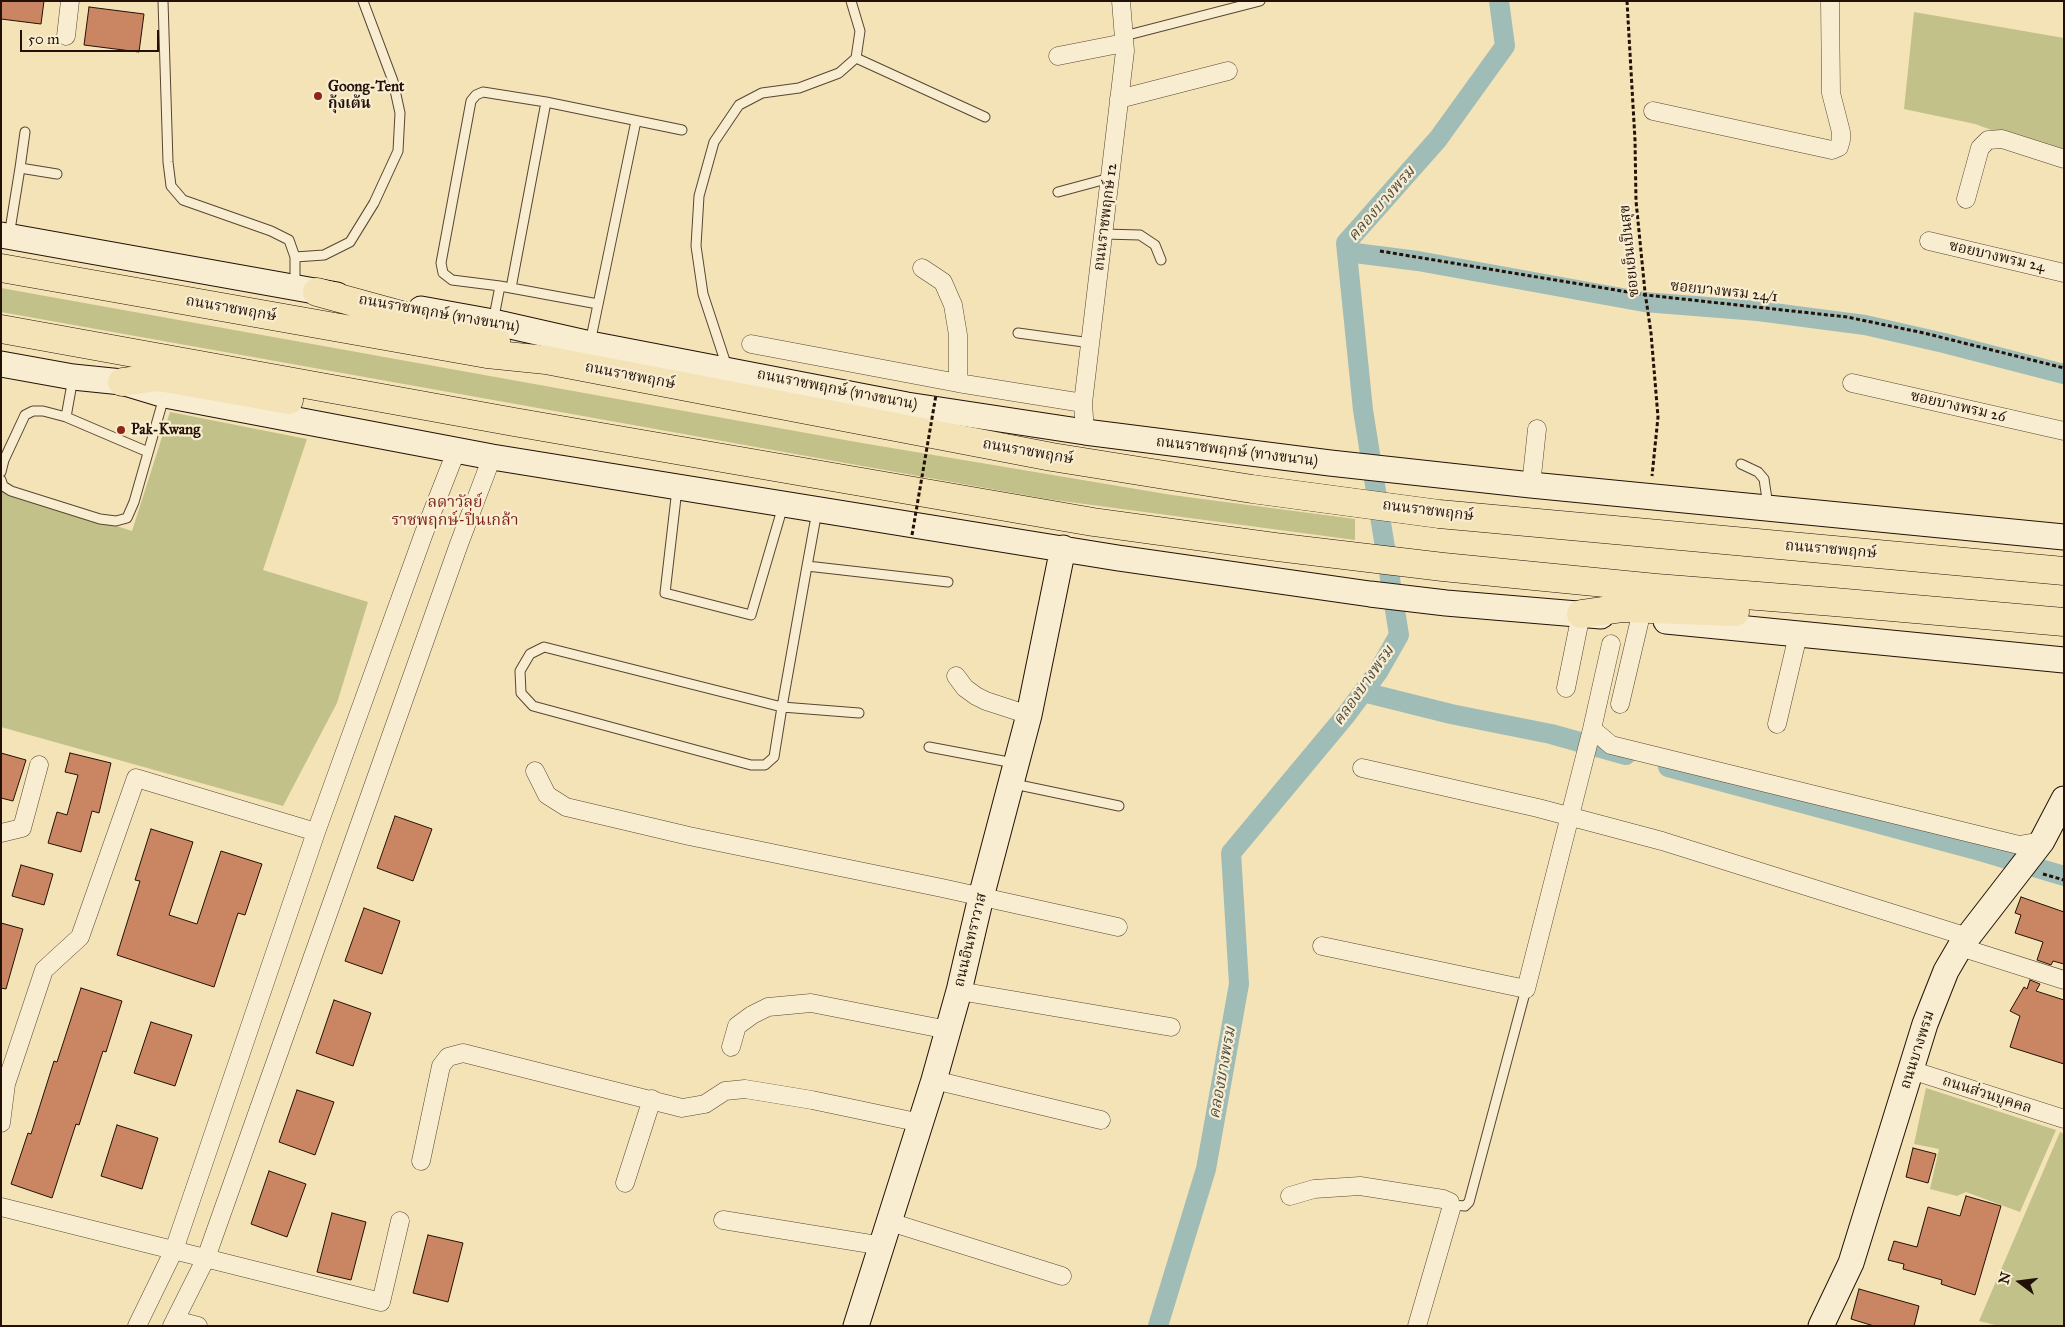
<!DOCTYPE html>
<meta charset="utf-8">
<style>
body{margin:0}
#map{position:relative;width:2065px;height:1327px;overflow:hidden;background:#f4e3b6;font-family:"IM FELL Great Primer",serif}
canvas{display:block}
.frame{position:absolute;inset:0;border:2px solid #231107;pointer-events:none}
.north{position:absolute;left:1995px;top:1257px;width:50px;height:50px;-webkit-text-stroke:4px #f8edd0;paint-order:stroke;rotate:285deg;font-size:14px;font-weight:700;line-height:20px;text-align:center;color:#231107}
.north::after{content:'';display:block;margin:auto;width:18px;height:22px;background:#231107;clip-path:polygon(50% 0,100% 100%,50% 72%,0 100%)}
.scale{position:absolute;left:20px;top:30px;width:139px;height:22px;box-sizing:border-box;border:2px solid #231107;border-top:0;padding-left:6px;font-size:15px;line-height:18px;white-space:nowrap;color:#231107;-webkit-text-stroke:4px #f8edd0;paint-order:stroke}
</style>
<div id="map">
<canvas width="2065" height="1327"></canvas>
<div class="frame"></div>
<div class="north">N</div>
<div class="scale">50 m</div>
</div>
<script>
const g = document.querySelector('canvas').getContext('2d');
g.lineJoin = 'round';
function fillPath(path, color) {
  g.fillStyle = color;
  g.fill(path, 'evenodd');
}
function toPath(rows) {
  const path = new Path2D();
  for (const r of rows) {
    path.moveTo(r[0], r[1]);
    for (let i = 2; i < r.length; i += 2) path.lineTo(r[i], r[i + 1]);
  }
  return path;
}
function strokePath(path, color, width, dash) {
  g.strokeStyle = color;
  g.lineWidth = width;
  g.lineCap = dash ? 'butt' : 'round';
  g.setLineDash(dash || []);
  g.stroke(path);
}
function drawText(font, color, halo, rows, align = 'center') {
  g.font = font + ' "IM FELL Great Primer","Noto Serif Thai",serif';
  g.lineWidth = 4.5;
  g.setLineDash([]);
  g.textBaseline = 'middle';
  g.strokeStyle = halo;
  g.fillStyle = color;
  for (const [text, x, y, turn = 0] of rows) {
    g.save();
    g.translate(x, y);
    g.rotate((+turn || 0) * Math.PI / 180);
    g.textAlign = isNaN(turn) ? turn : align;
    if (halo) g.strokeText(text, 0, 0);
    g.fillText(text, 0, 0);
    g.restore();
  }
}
fillPath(toPath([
 [1914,12,2064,38,2064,154,2055,153,1975,124,1904,109],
 [1,288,862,443,1172,495,1355,519,1355,540,1047,499,1,312],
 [170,412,307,439,263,570,368,602,337,703,283,806,1,727,1,489,132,531],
 [1926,1088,2056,1130,2020,1212,1966,1192,1957,1196,1930,1189,1939,1149,1914,1144],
 [2060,1132,2064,1134,2064,1326,1999,1326,1979,1321]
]), '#c2c189');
strokePath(toPath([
 [1347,252,1418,261,1644,302,1758,311,1865,325,1944,343,2064,374],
 [1363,692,1451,714,1551,734,1626,755],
 [1668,767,1973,849,2064,876],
 [1158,1326,1206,1169,1239,984,1231,853,1346,715,1378,672,1399,635,1363,410,1346,243,1438,139,1505,46,1499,1]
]), '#9fbcb7', 20);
const building = toPath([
 [1,1,44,1,41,24,1,19,1,1],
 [89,7,144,14,139,52,84,45,89,7],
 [1,753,26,760,13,801,1,798,1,753],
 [70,753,111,763,99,813,92,811,81,852,48,843,57,812,67,815,78,775,65,772,70,753],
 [395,816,432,829,413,881,377,868,395,816],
 [151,829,193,842,169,915,197,924,221,851,262,864,245,915,238,913,214,987,117,955,140,881,135,880,151,829],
 [21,865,53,874,44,905,12,896,21,865],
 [2021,897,2064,912,2064,964,2053,961,2051,965,2037,960,2043,942,2015,933,2021,915,2015,913,2021,897],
 [364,908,400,921,382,974,345,961,364,908],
 [1,923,23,929,6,989,1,988,1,923],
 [2030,980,2040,984,2036,991,2064,1000,2064,1064,2010,1047,2020,1016,2010,1011,2024,987,2027,989,2030,980],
 [81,988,122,1001,106,1052,103,1051,79,1125,76,1124,52,1198,11,1184,28,1133,31,1134,54,1061,57,1062,81,988],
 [334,1000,371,1013,353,1066,316,1053,334,1000],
 [151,1022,192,1035,175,1086,134,1073,151,1022],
 [297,1090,334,1102,315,1155,279,1142,297,1090],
 [117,1125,158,1138,142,1189,101,1176,117,1125],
 [1913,1148,1936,1154,1928,1183,1906,1177,1913,1148],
 [269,1171,306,1184,287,1237,251,1224,269,1171],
 [1966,1196,2001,1206,1975,1295,1941,1284,1942,1280,1903,1269,1904,1264,1888,1260,1894,1241,1917,1247,1928,1207,1960,1216,1966,1196],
 [332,1213,366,1222,351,1280,317,1272,332,1213],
 [428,1235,463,1243,448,1302,413,1293,428,1235],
 [1859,1289,1919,1306,1914,1326,1874,1326,1851,1319,1859,1289]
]);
fillPath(building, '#ca8562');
strokePath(building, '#231107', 1);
const lane = toPath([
 [163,1,168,162,171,186,183,200,271,231,289,240,295,257,295,285],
 [1124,36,1260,1],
 [856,58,985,117],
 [20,168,25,132],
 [1058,192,1110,178],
 [1104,234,1140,235,1155,245,1161,260],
 [9,236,20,168,57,174],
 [295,257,324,255,350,242,374,203,398,151,400,113,393,81,363,1],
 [511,288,546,102],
 [598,304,500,286,452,280,443,273,441,263,471,101,476,95,483,92,546,102,682,130],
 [493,322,500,286],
 [1018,333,1091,343],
 [590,343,636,121],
 [727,367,703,294,696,246,699,196,714,142,739,105,762,93,799,88,839,73,856,58,860,31,851,1],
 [66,417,73,378],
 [1741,464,1758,472,1764,479,1768,506],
 [1,472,4,460,25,415,33,411,43,411,66,417,148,452],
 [1,480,3,486,11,491,100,519,116,521,127,518,134,502,164,397],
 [677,489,665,593,751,615,783,506],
 [817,511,807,566,782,707,774,757,765,765,751,765,533,706,521,693,520,671,530,654,544,647,782,707,859,713],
 [807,566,948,582],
 [929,747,1014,763],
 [1014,784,1119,806],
 [1452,1205,1465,1206,1469,1202,1526,989]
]);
const street = toPath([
 [66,36,70,1],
 [1058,56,1124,43],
 [1119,99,1228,71],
 [1653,111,1832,150,1839,147,1841,140,1841,132,1831,93,1830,1],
 [1966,199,1980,148,1988,140,2002,139,2064,159],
 [1929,241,2064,273],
 [922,268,943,282,953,305,958,335,958,383],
 [751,344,958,383,1083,403],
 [1852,383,2064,431],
 [1085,432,1083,403,1125,51,1121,1],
 [1531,485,1537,429],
 [956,676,965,688,976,696,986,701,1029,715],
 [1566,688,1581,614],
 [1620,704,1640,619],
 [1777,724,1798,635],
 [1592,729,1611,745,2019,845,2042,841],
 [1362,768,1538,808,1662,841,1968,937],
 [535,771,547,795,566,807,689,836,942,888,1118,927],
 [1,833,22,828,39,765],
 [1322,946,1526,989,1592,729,1611,644],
 [1960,947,2064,980],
 [959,991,1171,1027],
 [731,1047,737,1026,752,1015,768,1007,811,1003,948,1030],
 [1911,1070,2064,1119],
 [934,1080,1101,1120],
 [1,1123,6,1084,44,970,80,937,136,778,316,832],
 [421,1161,441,1066,448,1057,463,1053,682,1108,705,1104,725,1091,745,1089,812,1100,921,1123],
 [625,1183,652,1099],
 [1290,1196,1314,1189,1360,1186,1443,1199,1450,1202,1451,1209,1417,1326],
 [1,1207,381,1302,400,1221],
 [723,1220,883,1246],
 [890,1222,1062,1276],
 [175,1320,198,1326],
 [137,1326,174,1250,316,832,424,533,457,449],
 [172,1326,206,1258,459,544,492,457]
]);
const secondary = toPath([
 [1,235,337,295],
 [421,309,493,322,590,344,907,405,1085,432,1330,463,1531,485,2064,537],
 [1,364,73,377,122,382,165,395,492,457,1118,558,1370,594,1446,603,1601,616],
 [1666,621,2064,660],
 [856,1326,934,1080,959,991,981,897,1029,715,1063,548],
 [1821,1326,1851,1263,1925,1024,1946,971,1960,947,2042,841,2064,799]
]);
const primary = toPath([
 [1,268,487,354,546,360,1052,457,1252,489,1439,514,2064,571],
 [317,292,496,341],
 [1,329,514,422,1093,522,1276,547,1443,567,1656,588,1834,602,2064,622],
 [122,382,159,377,289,400],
 [1581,614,1623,608,1735,612]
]);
strokePath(lane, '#574633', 11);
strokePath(street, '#574633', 19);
strokePath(secondary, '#231107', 27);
strokePath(primary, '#231107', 29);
strokePath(toPath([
 [1627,1,1635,140,1636,201,1645,292,1651,333,1658,417,1652,476],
 [1380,251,1646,295,1847,317,1924,333,2064,368],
 [2043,874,2064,880]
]), '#231107', 3, [4, 2.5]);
strokePath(lane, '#f8edd0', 9);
strokePath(street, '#f8edd0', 18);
strokePath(secondary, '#f8edd0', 25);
strokePath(primary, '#f4e3b6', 28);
strokePath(toPath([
 [912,535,936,395]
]), '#231107', 3, [4, 2.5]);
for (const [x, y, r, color] of [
 [318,96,5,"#8f2418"],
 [121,430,5,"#8f2418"]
]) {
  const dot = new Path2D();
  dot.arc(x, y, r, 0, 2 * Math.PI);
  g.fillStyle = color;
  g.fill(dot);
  strokePath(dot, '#f8edd0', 2);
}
drawText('bold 15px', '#231107', '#f8edd0', [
 ["Goong-Tent",328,87],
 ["กุ้งเต้น",328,104],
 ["Pak-Kwang",131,430]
], 'left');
drawText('15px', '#231107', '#f8edd0', [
 ["ถนนราชพฤกษ์ 12",1106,217,-83],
 ["ซอยเย็นเป็นสุข",1630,251,-96],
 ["ซอยบางพรม 24",1997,257,13],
 ["ซอยบางพรม 24/1",1724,292,6],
 ["ถนนราชพฤกษ์",231,309,10],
 ["ถนนราชพฤกษ์ (ทางขนาน)",439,314,10],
 ["ถนนราชพฤกษ์",630,376,11],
 ["ถนนราชพฤกษ์ (ทางขนาน)",837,390,11],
 ["ซอยบางพรม 26",1958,407,13],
 ["ถนนราชพฤกษ์",1028,452,10],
 ["ถนนราชพฤกษ์ (ทางขนาน)",1237,452,7],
 ["ถนนราชพฤกษ์",1428,511,7],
 ["ถนนราชพฤกษ์",1831,550,5],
 ["ถนนอินทราวาส",971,940,-76],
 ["ถนนบางพรม",1918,1050,-72],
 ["ถนนส่วนบุคคล",1987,1095,18]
]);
drawText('italic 16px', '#4e4d45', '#f8edd0', [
 ["คลองบางพรม",1382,204,-49],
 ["คลองบางพรม",1364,686,-55],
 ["คลองบางพรม",1223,1073,-80]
]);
drawText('16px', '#7a1f14', '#f8edd0', [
 ["ลดาวัลย์",455,503],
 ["ราชพฤกษ์-ปิ่นเกล้า",455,521]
]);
</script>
